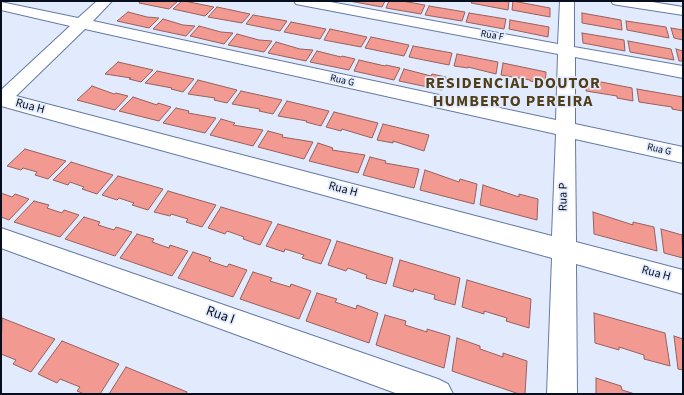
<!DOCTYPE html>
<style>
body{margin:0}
#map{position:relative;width:684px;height:395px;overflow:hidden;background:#e2ebfe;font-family:"Source Sans 3",sans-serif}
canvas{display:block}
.frame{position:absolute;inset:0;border:2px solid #070e1e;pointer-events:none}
</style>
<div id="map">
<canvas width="684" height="395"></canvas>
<div class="frame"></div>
</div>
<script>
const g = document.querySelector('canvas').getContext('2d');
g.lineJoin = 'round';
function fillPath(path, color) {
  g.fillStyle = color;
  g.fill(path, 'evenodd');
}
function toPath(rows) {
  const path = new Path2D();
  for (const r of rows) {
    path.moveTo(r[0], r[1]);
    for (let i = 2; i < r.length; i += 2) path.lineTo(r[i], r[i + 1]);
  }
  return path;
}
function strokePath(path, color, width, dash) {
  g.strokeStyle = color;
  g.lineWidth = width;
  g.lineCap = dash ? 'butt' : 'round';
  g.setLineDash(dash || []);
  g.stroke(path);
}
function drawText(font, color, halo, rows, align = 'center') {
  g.font = font + ' "Source Sans 3",sans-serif';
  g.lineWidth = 3.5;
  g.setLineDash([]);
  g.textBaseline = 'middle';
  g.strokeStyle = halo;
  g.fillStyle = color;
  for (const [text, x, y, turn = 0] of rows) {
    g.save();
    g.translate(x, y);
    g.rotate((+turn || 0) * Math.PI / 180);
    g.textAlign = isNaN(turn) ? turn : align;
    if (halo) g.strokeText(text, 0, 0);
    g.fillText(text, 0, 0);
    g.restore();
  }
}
const building = toPath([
 [140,1,178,1,169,9,139,3,140,1],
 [182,1,184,1,214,7,205,16,173,9,182,1],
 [349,1,385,1,382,7,349,1],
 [389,1,402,1,425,5,421,14,386,8,389,1],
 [472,1,509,1,508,10,471,3,472,1],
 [513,1,550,8,550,17,512,10,513,1],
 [429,6,465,12,462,21,425,15,429,6],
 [217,7,250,14,242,23,208,17,217,7],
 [128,12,147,17,159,18,149,28,117,21,128,12],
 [469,13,506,19,504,29,466,22,469,13],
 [582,13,621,20,622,30,582,23,582,13],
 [253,15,287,21,280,31,246,24,253,15],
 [163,19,183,25,195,26,186,36,153,29,163,19],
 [510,20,549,27,548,37,509,29,510,20],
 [626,21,666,27,669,38,627,30,626,21],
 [291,22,326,29,320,39,284,32,291,22],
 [199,26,221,32,233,33,224,44,190,36,199,26],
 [671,28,683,30,683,40,674,38,671,28],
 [330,29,367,37,361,47,324,40,330,29],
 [582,33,624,40,625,51,583,43,582,33],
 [237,34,259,40,272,41,264,52,228,45,237,34],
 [371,37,409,45,404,56,365,48,371,37],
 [628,41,671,49,674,60,630,52,628,41],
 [276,42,300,49,313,50,306,61,268,53,276,42],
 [413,46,452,53,449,65,409,57,413,46],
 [676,49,683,51,683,61,679,61,676,49],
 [317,51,341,57,342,56,355,59,349,70,310,62,317,51],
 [457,54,498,62,496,74,468,67,468,68,454,66,457,54],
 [359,60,385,66,386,65,400,68,394,80,354,71,359,60],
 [118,62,153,70,141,82,129,79,131,78,105,74,118,62],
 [503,63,546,72,545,84,530,81,530,80,501,75,503,63],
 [404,69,431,76,432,74,446,77,442,90,399,81,404,69],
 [157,71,194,79,183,92,171,89,172,88,145,83,157,71],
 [586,79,632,88,633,101,617,98,617,96,586,91,586,79],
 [198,80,237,90,227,103,214,100,215,98,188,94,198,80],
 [92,86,114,94,116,93,128,96,115,110,77,100,92,86],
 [637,89,683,97,683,111,672,109,672,107,639,102,637,89],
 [241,91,282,100,273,114,259,111,260,109,232,104,241,91],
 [133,97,157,105,158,103,171,107,159,121,119,111,133,97],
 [287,101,329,111,321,126,306,122,307,121,278,116,287,101],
 [176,108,189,111,188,113,216,118,205,133,163,123,176,108],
 [334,112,378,123,372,138,342,129,341,131,326,127,334,112],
 [221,119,235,123,233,125,263,130,253,146,210,135,221,119],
 [383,124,429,135,424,151,393,141,393,143,377,140,383,124],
 [268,131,283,135,282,137,313,142,304,159,258,147,268,131],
 [318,143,333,148,332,150,365,155,358,173,309,161,318,143],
 [25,149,66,161,48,179,35,175,37,172,23,168,21,170,7,166,25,149],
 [370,157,386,161,385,163,419,169,414,188,363,175,370,157],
 [71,162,113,175,97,194,82,189,84,187,70,182,68,185,53,180,71,162],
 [425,170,459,182,460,179,477,184,474,204,420,190,425,170],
 [118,176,163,189,148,210,132,205,134,203,119,198,117,200,102,195,118,176],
 [483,185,519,197,519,194,538,199,537,220,480,205,483,185],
 [168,191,216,205,202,227,186,222,188,219,171,214,170,216,154,212,168,191],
 [1,193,12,197,15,194,29,199,9,220,1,217,1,193],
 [34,201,49,205,47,208,62,213,64,210,79,215,60,237,14,222,34,201],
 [221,207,272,222,260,245,243,239,244,237,227,231,225,234,208,228,221,207],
 [593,212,633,225,633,222,654,227,657,251,594,234,593,212],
 [84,217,100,222,98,225,114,230,116,227,132,232,115,256,65,239,84,217],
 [278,224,331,240,321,264,302,258,304,255,285,249,284,252,266,246,278,224],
 [661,229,682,235,683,258,664,253,661,229],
 [137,234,154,239,152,242,169,248,170,245,188,251,172,276,120,258,137,234],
 [337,241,393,258,386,284,366,278,367,275,348,268,346,271,328,265,337,241],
 [193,252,211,258,209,261,227,267,229,264,247,270,233,297,178,278,193,252],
 [400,260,460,278,455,305,434,299,435,295,414,289,413,292,393,286,400,260],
 [253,272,272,278,270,281,290,287,291,284,311,291,299,319,240,299,253,272],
 [467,280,531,299,529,328,506,321,507,318,484,311,484,314,462,307,467,280],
 [317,293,337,299,335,302,356,309,357,305,378,313,369,343,306,321,317,293],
 [594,313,665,333,670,366,644,359,644,355,619,347,619,350,595,343,594,313],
 [385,315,406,321,405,325,427,332,427,329,450,336,444,368,376,345,385,315],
 [2,318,55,339,31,372,13,364,16,360,1,354,2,318],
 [674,336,683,339,683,370,678,369,674,336],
 [457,338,480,346,480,349,503,357,503,353,527,361,525,394,519,394,452,371,457,338],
 [62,341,119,364,100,394,84,394,77,391,80,387,60,379,57,383,38,374,62,341],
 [126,367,187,392,186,394,109,394,126,367],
 [596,378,621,386,622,390,635,394,596,394,596,378]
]);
fillPath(building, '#f29992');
strokePath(building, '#96615d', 1);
const street = toPath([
 [97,1,112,1,93,21,556,120,558,54,301,5,296,4,294,1,325,1,558,44,560,1,574,1,574,47,683,66,683,78,575,57,575,124,683,147,683,163,575,139,576,242,683,270,683,294,576,264,577,394,547,394,552,258,1,106,1,90,70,26,1,10,1,2,78,18,97,1],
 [85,29,556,134,552,236,16,96,85,29],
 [611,1,646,1,683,7,683,15,618,5,613,4,611,1],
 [1,228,438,379,448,384,453,394,398,394,1,248,1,228]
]);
strokePath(street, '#667aa5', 2);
fillPath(street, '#fff');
drawText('10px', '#070e1e', '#e2ebfe', [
 ["Rua F",492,36,10],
 ["Rua G",342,81,12],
 ["Rua G",659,150,12]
]);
drawText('12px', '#070e1e', '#e2ebfe', [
 ["Rua H",30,107,15],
 ["Rua H",343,190,15],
 ["Rua P",564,197,-89],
 ["Rua H",656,274,15]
]);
drawText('14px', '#070e1e', '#e2ebfe', [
 ["Rua I",220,316,20]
]);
g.letterSpacing = '1px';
drawText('bold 16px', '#503e18', '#e2ebfe', [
 ["RESIDENCIAL DOUTOR",513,84],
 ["HUMBERTO PEREIRA",513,102]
]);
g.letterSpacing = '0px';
</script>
